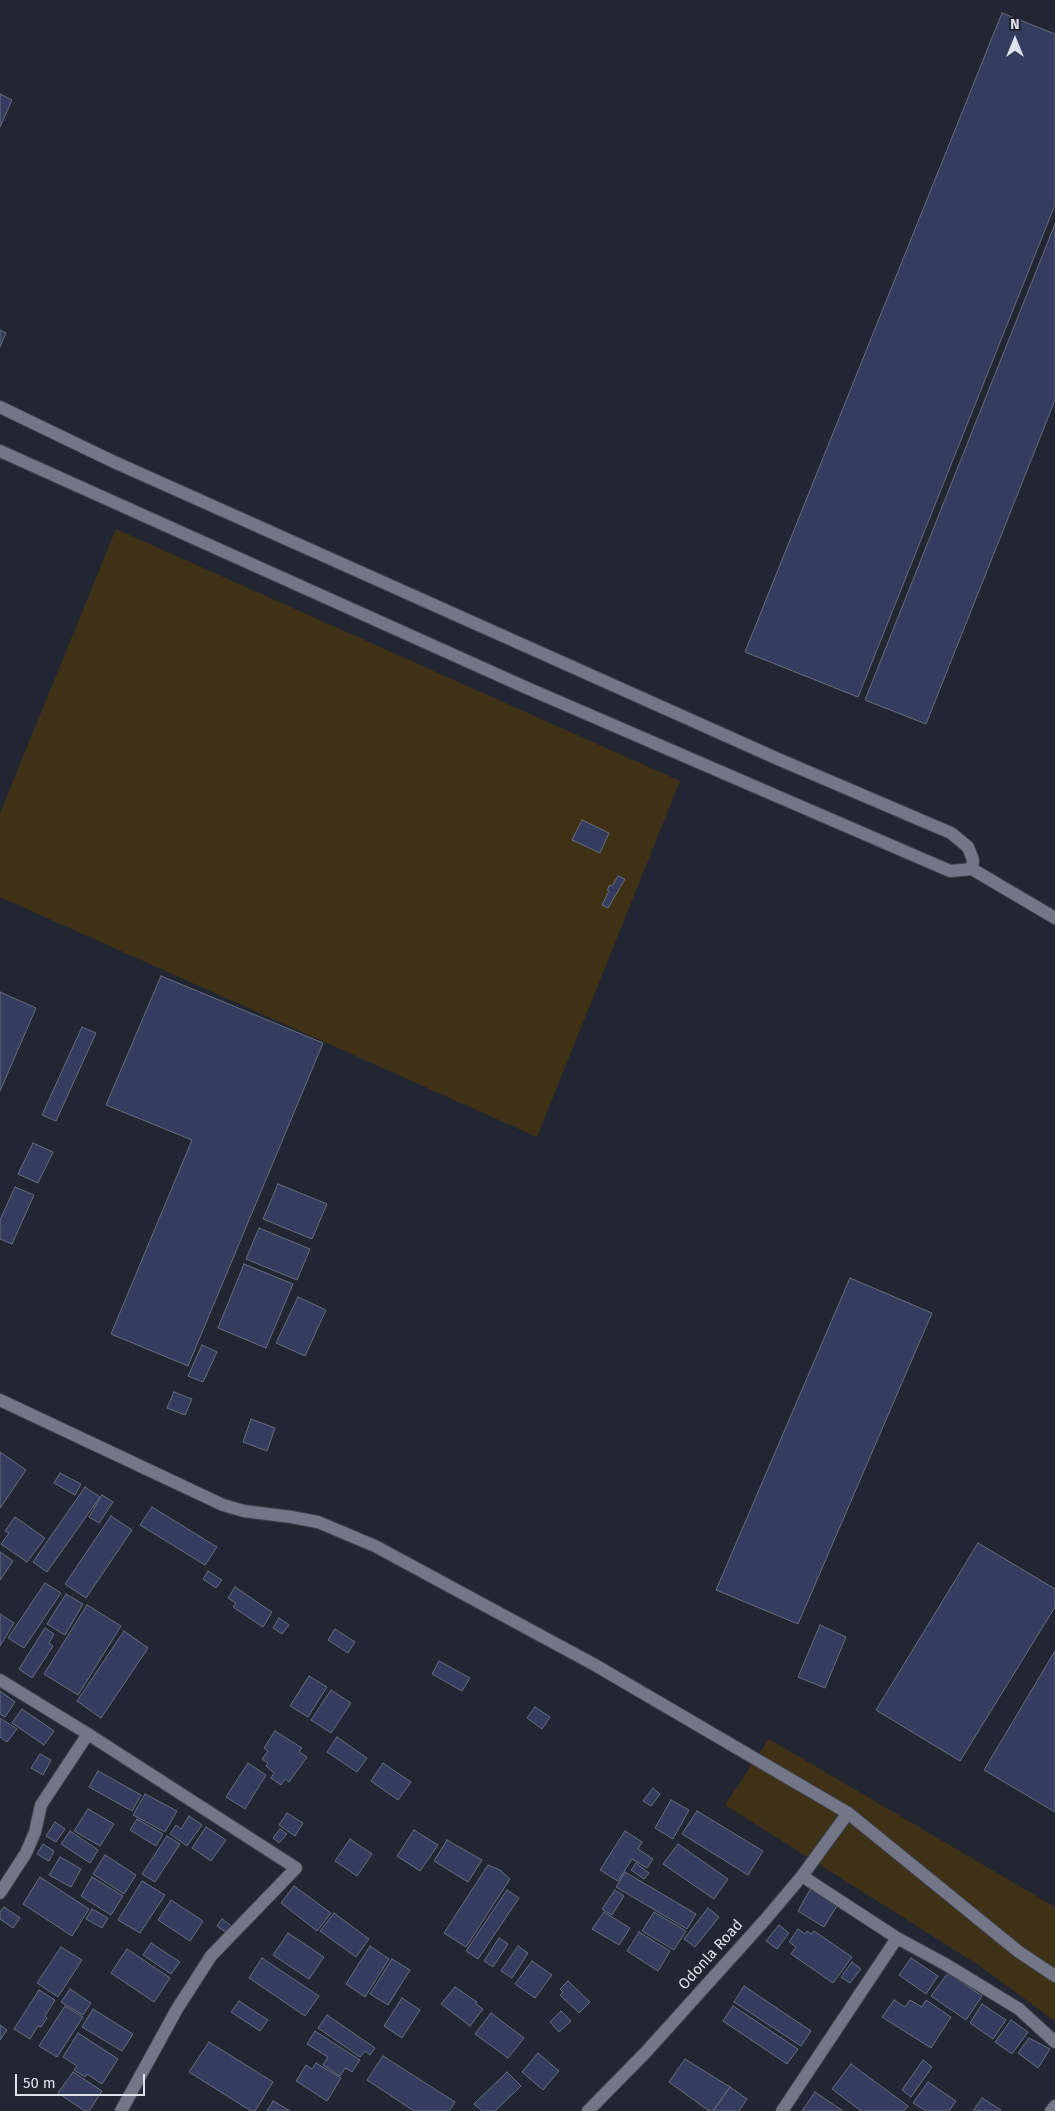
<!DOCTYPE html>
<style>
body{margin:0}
#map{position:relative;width:1055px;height:2111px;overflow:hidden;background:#222633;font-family:"Fira Sans",sans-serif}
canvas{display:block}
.north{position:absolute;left:990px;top:15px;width:50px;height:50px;-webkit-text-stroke:4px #222633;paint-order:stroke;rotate:0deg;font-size:14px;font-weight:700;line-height:20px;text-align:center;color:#dee1ea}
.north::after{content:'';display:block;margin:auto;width:18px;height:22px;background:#dee1ea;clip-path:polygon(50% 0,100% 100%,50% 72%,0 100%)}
.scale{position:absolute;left:15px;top:2074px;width:130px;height:22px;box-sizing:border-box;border:2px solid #dee1ea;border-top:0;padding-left:6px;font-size:15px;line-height:18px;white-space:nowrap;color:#dee1ea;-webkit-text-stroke:4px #222633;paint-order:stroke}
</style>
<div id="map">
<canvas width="1055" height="2111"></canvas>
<div class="north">N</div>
<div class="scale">50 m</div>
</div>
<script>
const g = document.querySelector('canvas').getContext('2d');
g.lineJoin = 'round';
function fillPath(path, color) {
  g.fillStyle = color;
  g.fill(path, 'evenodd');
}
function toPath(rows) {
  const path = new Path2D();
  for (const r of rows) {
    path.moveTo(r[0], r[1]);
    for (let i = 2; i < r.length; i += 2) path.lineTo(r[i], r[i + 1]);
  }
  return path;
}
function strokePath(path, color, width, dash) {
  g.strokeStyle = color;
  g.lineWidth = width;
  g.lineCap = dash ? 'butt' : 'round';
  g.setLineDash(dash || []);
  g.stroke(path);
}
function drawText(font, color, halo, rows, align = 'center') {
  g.font = font + ' "Fira Sans",sans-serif';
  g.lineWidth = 4;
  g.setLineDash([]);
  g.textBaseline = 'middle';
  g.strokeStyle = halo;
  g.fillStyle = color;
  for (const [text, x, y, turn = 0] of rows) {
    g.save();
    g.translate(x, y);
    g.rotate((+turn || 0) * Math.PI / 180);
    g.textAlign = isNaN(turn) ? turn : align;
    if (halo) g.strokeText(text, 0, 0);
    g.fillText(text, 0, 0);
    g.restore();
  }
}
fillPath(toPath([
 [116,529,680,781,537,1137,0,897,0,813],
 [769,1739,1055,1907,1055,2021,977,1964,725,1805]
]), '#3e3115');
const building = toPath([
 [1002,13,1055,34,1055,205,858,697,745,652,1002,13],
 [0,94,12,100,0,127,0,94],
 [1055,224,1055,400,926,724,865,700,1055,224],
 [0,330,6,333,0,347,0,330],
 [582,820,609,833,600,853,572,840,582,820],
 [618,876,625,879,608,908,602,905,609,891,607,890,610,885,612,886,618,876],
 [161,976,323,1043,188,1366,111,1334,192,1140,106,1105,161,976],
 [0,992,36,1008,0,1091,0,992],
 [82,1027,96,1033,56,1121,42,1115,82,1027],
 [33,1143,53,1152,38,1183,18,1174,33,1143],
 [278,1184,327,1204,312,1239,263,1219,278,1184],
 [15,1187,34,1195,12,1244,0,1239,0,1220,15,1187],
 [259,1228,310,1249,297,1280,246,1259,259,1228],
 [244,1264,293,1284,266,1348,218,1328,244,1264],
 [850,1278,932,1313,798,1624,716,1590,850,1278],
 [298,1297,326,1310,305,1356,276,1343,298,1297],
 [202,1345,217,1352,203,1382,188,1376,202,1345],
 [174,1392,192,1399,185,1415,167,1408,174,1392],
 [251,1419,275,1428,267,1451,243,1442,251,1419],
 [0,1452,26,1470,0,1508,0,1452],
 [60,1473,81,1484,75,1495,54,1483,60,1473],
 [85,1487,100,1497,47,1572,33,1562,85,1487],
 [102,1495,113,1502,99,1523,89,1517,102,1495],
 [152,1507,217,1547,205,1565,140,1525,152,1507],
 [111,1516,132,1530,86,1598,65,1584,111,1516],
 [15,1517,45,1538,27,1562,1,1544,9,1533,5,1531,15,1517],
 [978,1543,1055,1589,1055,1607,960,1761,876,1710,978,1543],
 [0,1552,13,1561,0,1580,0,1552],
 [208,1571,222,1580,216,1588,203,1579,208,1571],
 [45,1583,61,1593,24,1648,8,1638,45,1583],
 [235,1587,272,1612,263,1627,233,1607,236,1603,228,1598,235,1587],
 [66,1594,83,1604,65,1635,47,1624,66,1594],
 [87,1605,121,1626,78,1695,44,1674,87,1605],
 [0,1614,14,1623,0,1646,0,1614],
 [279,1618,289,1625,282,1634,273,1628,279,1618],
 [820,1625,846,1637,825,1688,798,1677,820,1625],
 [45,1628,54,1634,49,1643,53,1646,32,1678,19,1669,45,1628],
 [335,1629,355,1642,348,1653,328,1640,335,1629],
 [124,1631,148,1648,101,1718,77,1701,124,1631],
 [1055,1651,1055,1812,984,1770,1055,1651],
 [439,1661,470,1678,462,1691,432,1674,439,1661],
 [309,1676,327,1687,308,1717,290,1706,309,1676],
 [331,1690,351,1703,331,1733,311,1720,331,1690],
 [0,1691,15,1702,5,1717,0,1714,0,1691],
 [535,1707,550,1717,542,1729,527,1718,535,1707],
 [22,1709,54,1731,44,1745,12,1723,22,1709],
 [0,1718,17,1729,7,1742,0,1737,0,1718],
 [275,1731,302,1748,299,1752,307,1757,289,1782,285,1779,281,1785,271,1778,274,1773,266,1766,268,1763,262,1759,268,1751,264,1748,275,1731],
 [337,1737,367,1758,357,1772,327,1752,337,1737],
 [40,1754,51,1760,43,1775,31,1768,40,1754],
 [248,1763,266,1775,245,1809,226,1797,248,1763],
 [383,1763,411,1782,398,1800,371,1781,383,1763],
 [98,1771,141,1795,132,1811,89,1787,98,1771],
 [653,1788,660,1794,651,1806,643,1801,653,1788],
 [145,1794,177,1811,165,1832,133,1815,145,1794],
 [671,1800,689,1810,673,1839,655,1828,671,1800],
 [88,1809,114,1824,100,1846,74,1831,88,1809],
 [697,1811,763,1851,748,1875,682,1834,697,1811],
 [287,1813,303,1823,295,1836,279,1825,287,1813],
 [189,1816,202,1825,187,1846,170,1834,176,1825,181,1829,189,1816],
 [137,1819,163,1834,156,1846,130,1830,137,1819],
 [55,1822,65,1829,56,1842,46,1836,55,1822],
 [206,1827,226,1840,211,1861,192,1848,206,1827],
 [280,1829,287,1834,279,1843,273,1838,280,1829],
 [414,1830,438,1845,420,1871,397,1856,414,1830],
 [70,1831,98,1850,90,1863,61,1844,70,1831],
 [625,1831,642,1842,638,1849,653,1859,647,1868,632,1859,618,1881,600,1870,625,1831],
 [167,1836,180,1844,155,1882,142,1874,167,1836],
 [350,1839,372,1854,357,1876,335,1861,350,1839],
 [447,1840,482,1860,468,1882,434,1861,447,1840],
 [43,1844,54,1851,49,1861,37,1854,43,1844],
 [678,1844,728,1879,714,1899,663,1864,678,1844],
 [105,1855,136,1875,124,1894,93,1874,105,1855],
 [60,1857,81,1869,71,1887,49,1875,60,1857],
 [636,1863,649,1873,644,1879,631,1870,636,1863],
 [488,1865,500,1870,510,1879,466,1947,444,1933,488,1865],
 [625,1872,696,1914,687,1929,616,1887,625,1872],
 [40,1877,89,1909,72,1936,23,1904,40,1877],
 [92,1877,123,1896,111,1915,81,1896,92,1877],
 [142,1881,165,1895,140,1933,118,1920,142,1881],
 [294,1886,331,1913,317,1931,281,1903,294,1886],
 [811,1888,838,1904,824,1927,798,1911,811,1888],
 [507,1890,519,1898,478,1959,466,1951,507,1890],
 [615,1890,624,1896,612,1915,602,1909,615,1890],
 [171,1900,203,1921,190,1941,158,1920,171,1900],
 [4,1907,20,1918,13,1928,0,1919,0,1912,4,1907],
 [708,1908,719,1917,695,1947,684,1939,708,1908],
 [92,1909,108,1918,102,1928,86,1919,92,1909],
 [604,1912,630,1928,619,1945,592,1929,604,1912],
 [654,1912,686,1931,674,1950,642,1931,654,1912],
 [334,1913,369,1939,356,1957,320,1931,334,1913],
 [222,1919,233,1927,228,1934,217,1926,222,1919],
 [779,1925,789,1933,777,1949,766,1941,779,1925],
 [798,1929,805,1934,807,1931,811,1934,814,1931,852,1957,833,1983,791,1954,796,1947,789,1942,798,1929],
 [639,1932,670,1951,658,1971,627,1951,639,1932],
 [288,1933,324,1957,309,1979,273,1955,288,1933],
 [499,1938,508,1944,493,1967,484,1961,499,1938],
 [151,1943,180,1962,171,1974,143,1955,151,1943],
 [370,1946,389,1959,365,1997,346,1984,370,1946],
 [518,1946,528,1953,512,1978,501,1971,518,1946],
 [61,1947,82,1960,58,1997,37,1983,61,1947],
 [127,1949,170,1978,154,2002,111,1973,127,1949],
 [262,1958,319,1996,305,2016,249,1978,262,1958],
 [911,1958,938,1976,926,1994,899,1975,911,1958],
 [392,1959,410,1970,388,2005,370,1994,392,1959],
 [532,1961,552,1975,535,1998,515,1984,532,1961],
 [852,1962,861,1969,850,1983,841,1977,852,1962],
 [948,1973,982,1996,966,2020,931,1996,948,1973],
 [568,1981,590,2002,579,2013,560,1995,563,1992,560,1989,568,1981],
 [744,1986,811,2031,801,2046,734,2002,744,1986],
 [455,1987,477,2002,476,2004,483,2009,470,2026,441,2004,455,1987],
 [70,1989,91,2003,83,2015,61,2002,70,1989],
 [39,1990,55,2000,45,2016,47,2018,41,2027,38,2026,30,2039,14,2029,39,1990],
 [402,1998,420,2010,402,2038,384,2026,402,1998],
 [894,2000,905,2007,910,2000,922,2007,926,2000,951,2017,931,2048,882,2017,894,2000],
 [239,2001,268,2020,260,2031,231,2012,239,2001],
 [982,2004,1006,2020,993,2039,970,2023,982,2004],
 [65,2006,83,2017,57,2057,39,2046,65,2006],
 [733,2006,798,2049,787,2064,723,2021,733,2006],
 [93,2009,133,2034,122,2051,82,2027,93,2009],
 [561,2011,571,2021,559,2032,550,2022,561,2011],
 [491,2013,524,2038,508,2058,475,2034,491,2013],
 [327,2015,375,2048,370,2055,365,2051,360,2057,318,2028,327,2015],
 [1011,2020,1028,2032,1012,2054,995,2042,1011,2020],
 [0,2025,7,2030,0,2040,0,2025],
 [315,2031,360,2060,352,2072,345,2068,340,2076,323,2065,328,2057,307,2044,315,2031],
 [78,2033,118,2059,102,2084,87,2074,85,2077,74,2070,77,2066,63,2057,78,2033],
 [1029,2038,1050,2049,1038,2068,1018,2053,1029,2038],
 [209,2042,273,2082,255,2111,251,2111,189,2072,209,2042],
 [538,2053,559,2071,543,2090,522,2072,538,2053],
 [383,2056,455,2102,449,2111,414,2111,367,2080,383,2056],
 [685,2059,730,2087,713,2111,709,2111,669,2082,685,2059],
 [923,2060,932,2067,911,2097,902,2090,923,2060],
 [316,2063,341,2078,327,2101,296,2081,306,2065,312,2069,316,2063],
 [851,2064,908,2106,904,2111,861,2111,832,2089,851,2064],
 [73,2072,102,2091,89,2111,85,2111,58,2093,73,2072],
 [507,2072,521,2086,495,2111,482,2111,474,2104,507,2072],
 [928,2082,956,2101,949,2111,926,2111,913,2103,928,2082],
 [730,2087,747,2099,739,2111,713,2111,730,2087],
 [815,2092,843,2111,802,2111,815,2092],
 [982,2098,1001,2110,1000,2111,973,2111,982,2098],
 [273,2101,290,2111,267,2111,273,2101]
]);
fillPath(building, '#343d60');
strokePath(building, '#686d7c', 1);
const minor = toPath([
 [0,407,112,461,778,759,951,833,968,847,973,860,972,869],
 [0,451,527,688,950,871,972,869,1055,918],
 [0,1680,88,1734,296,1868,211,1956,177,2009,121,2111],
 [848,1813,1019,1952,1055,1976],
 [802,1876,897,1938,945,1964,1019,2009,1055,2042],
 [0,1893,26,1853,35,1832,41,1805,88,1734],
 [782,2111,897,1938],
 [1051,2111,1055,2106]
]);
const tertiary = toPath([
 [0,1400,223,1505,244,1511,291,1517,318,1522,375,1546,595,1665,848,1813,802,1876,764,1921,646,2052,588,2111]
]);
strokePath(minor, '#3e414c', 14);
strokePath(tertiary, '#3e414c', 14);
strokePath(minor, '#727686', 12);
strokePath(tertiary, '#727686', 12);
drawText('15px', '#dee1ea', '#222633', [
 ["Odonla Road",711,1955,-48]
]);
</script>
